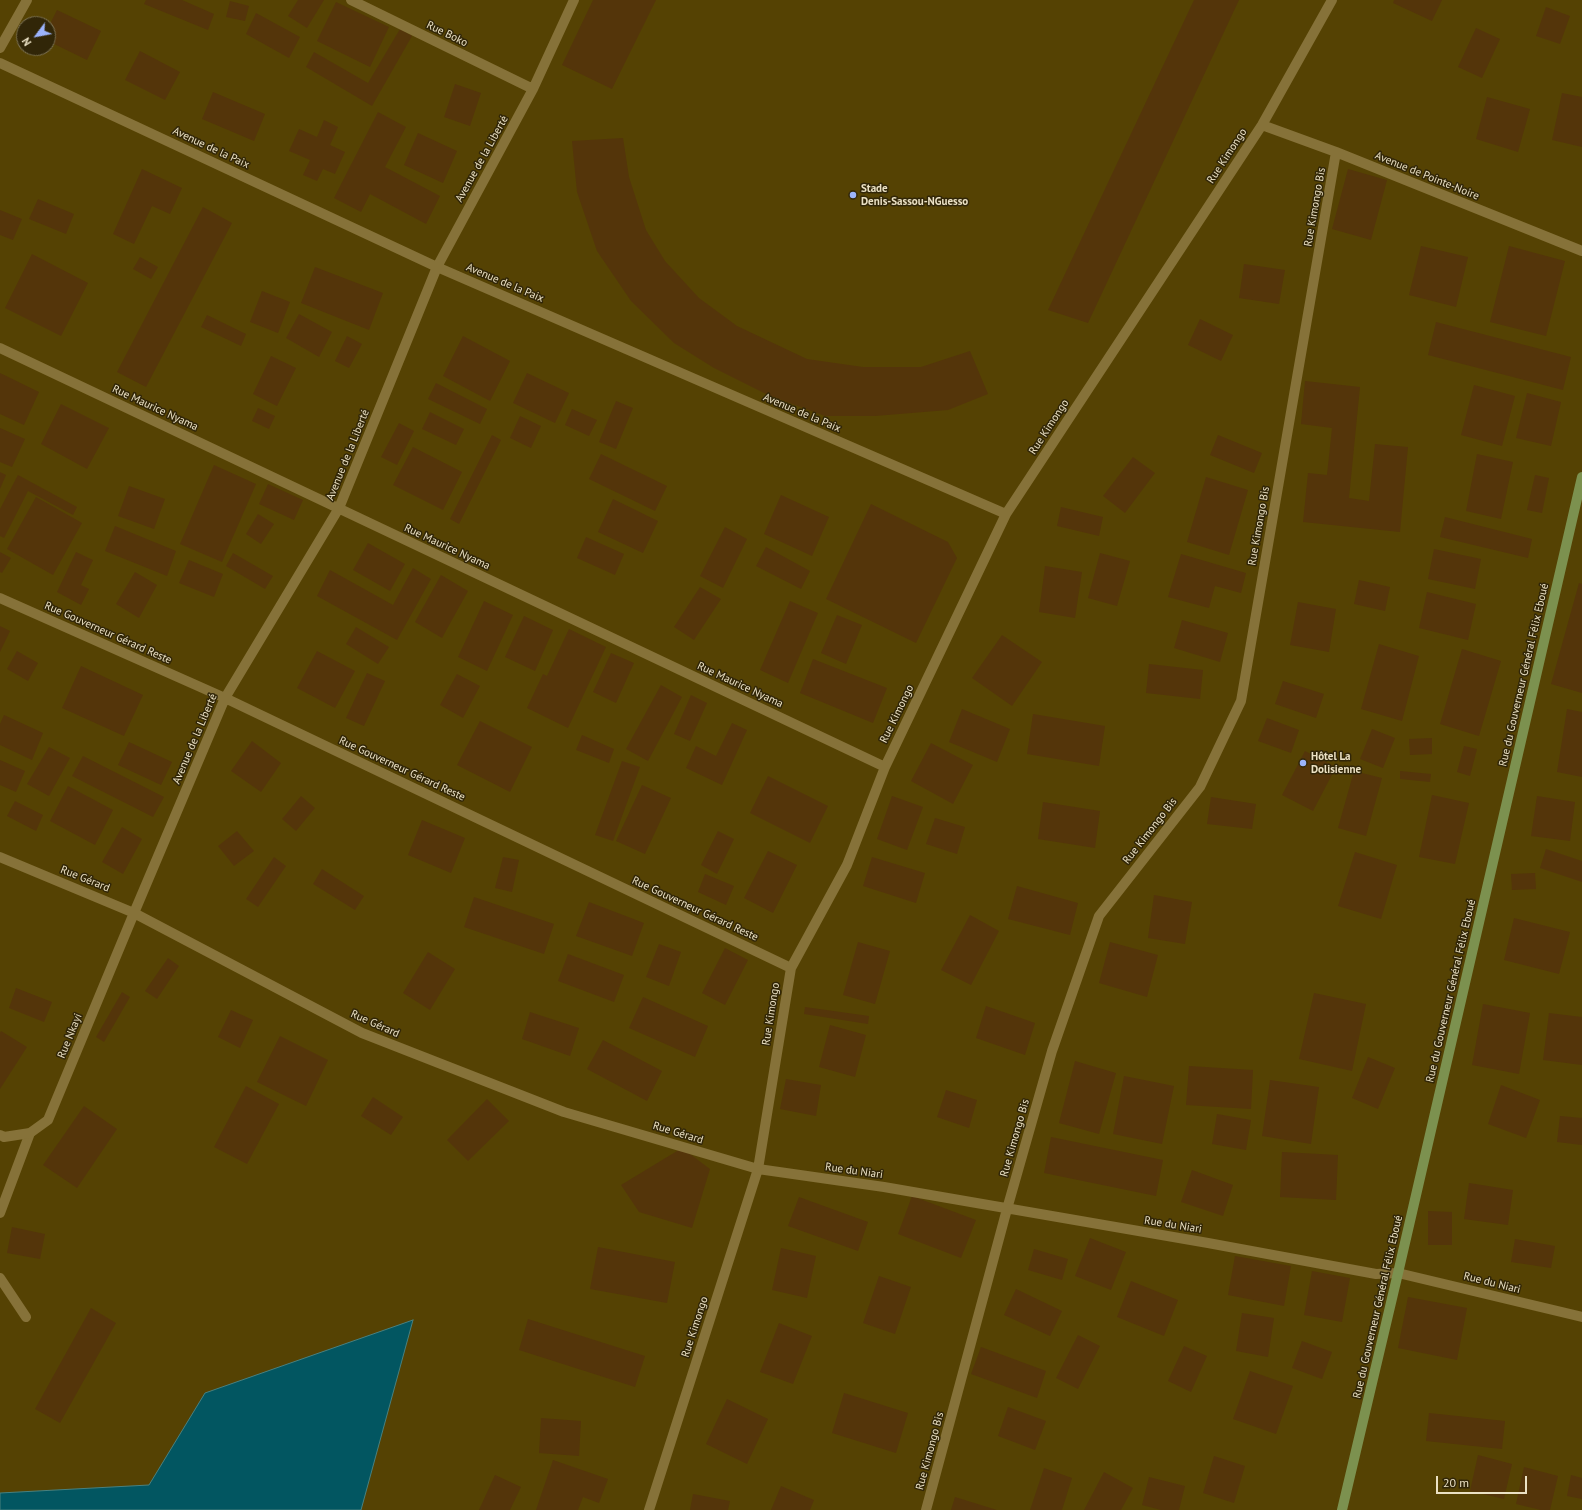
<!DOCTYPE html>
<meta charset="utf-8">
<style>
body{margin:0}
#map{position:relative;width:1582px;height:1510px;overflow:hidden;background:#312608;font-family:"PT Sans",sans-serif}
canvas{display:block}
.north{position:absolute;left:16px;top:16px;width:40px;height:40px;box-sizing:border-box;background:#312608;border:1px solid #7b7153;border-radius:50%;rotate:238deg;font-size:11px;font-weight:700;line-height:16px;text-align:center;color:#ebe1c4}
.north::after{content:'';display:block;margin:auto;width:14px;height:18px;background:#9cb4fd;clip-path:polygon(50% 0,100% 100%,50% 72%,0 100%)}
.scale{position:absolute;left:1436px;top:1476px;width:91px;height:18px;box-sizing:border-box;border:2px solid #ebe1c4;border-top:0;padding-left:5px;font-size:12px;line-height:14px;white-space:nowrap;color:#ebe1c4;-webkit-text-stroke:3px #312608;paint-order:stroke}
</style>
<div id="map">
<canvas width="1582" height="1510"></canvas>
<div class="north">N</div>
<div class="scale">20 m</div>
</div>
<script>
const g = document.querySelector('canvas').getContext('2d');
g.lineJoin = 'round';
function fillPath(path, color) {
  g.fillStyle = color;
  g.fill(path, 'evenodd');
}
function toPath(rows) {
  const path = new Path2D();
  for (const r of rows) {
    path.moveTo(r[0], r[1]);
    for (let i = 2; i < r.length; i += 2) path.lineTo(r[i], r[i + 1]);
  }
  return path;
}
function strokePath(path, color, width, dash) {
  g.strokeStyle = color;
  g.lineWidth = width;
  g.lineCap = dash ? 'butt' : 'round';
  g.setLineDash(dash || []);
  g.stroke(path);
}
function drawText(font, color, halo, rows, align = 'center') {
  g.font = font + ' "PT Sans",sans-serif';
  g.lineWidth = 3;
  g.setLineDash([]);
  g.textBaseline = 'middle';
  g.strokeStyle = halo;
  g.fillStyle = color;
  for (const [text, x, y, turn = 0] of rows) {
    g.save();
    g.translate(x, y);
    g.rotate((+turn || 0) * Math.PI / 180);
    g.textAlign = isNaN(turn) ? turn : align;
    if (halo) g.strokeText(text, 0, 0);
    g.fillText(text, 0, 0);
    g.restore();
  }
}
fillPath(toPath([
 [0,0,1582,0,1582,1510,0,1510],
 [24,24,48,24,48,48,24,48]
]), '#554203');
const water = toPath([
 [413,1320,361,1510,0,1510,0,1493,149,1485,205,1393,413,1320]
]);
fillPath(water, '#025661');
strokePath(water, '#48807f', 1);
fillPath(toPath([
 [146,0,182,0,214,14,208,30,144,4],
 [298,0,324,0,307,28,288,16],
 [593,0,656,0,612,89,562,65],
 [1194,0,1239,0,1088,323,1048,310],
 [1394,0,1442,0,1432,21,1393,3],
 [230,1,249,6,245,21,226,17],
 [336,2,389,27,370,67,317,41],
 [1546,7,1570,16,1560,44,1536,36],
 [57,10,101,31,87,60,48,41,48,28],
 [256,13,300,37,289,58,246,34],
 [1476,28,1500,39,1482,78,1458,67],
 [400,29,412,36,372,106,306,67,314,52,368,83],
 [140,51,180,72,165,100,125,80],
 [455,84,481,93,470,126,444,117],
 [213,92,265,114,254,141,202,119],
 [1562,93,1582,97,1582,147,1552,140],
 [1487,97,1530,109,1518,152,1476,139],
 [378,112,406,127,385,167,440,196,426,224,370,194,361,212,334,198],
 [324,120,338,127,330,145,345,152,335,174,323,169,317,181,303,175,310,160,289,151,299,129,317,137],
 [418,133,457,151,443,183,404,165],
 [623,138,629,177,646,230,665,261,699,298,737,326,807,359,863,367,921,367,970,351,988,394,948,410,875,416,825,416,768,395,714,368,674,343,631,301,597,251,577,192,572,141],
 [142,169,182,188,170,214,152,206,134,244,113,234],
 [1348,169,1387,180,1371,240,1332,229],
 [38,199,74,214,66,234,29,219],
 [203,207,232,223,146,387,117,372],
 [0,210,22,219,13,240,0,235],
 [1421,246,1468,257,1456,307,1409,295],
 [1509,246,1565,261,1546,336,1490,322],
 [32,254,88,283,61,336,5,308],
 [140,257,158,267,151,279,133,269],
 [1244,264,1285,270,1279,304,1239,298],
 [315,267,383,293,369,330,301,303],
 [262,291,290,302,278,333,250,322],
 [299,314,332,332,319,357,286,338],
 [207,315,246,334,241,346,201,327],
 [1200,319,1233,335,1221,361,1188,345],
 [1436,322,1571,357,1563,390,1428,355],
 [347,336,362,344,349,368,335,361],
 [463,336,510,361,490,401,443,376],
 [271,356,296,368,277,406,253,394],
 [0,373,39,392,24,425,0,414],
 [527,373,569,393,555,423,513,403],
 [1305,381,1360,387,1349,498,1369,501,1375,444,1408,447,1400,532,1303,522,1308,473,1327,475,1332,428,1301,424],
 [436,383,487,409,480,424,428,399],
 [1474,385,1515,396,1502,446,1461,435],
 [1527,393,1561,402,1551,446,1516,438],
 [616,401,633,408,616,449,599,442],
 [61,404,109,428,87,469,41,444],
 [258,408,275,416,269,429,252,421],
 [572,409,597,420,589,436,565,425],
 [430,412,464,429,456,445,422,429],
 [520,416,541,426,531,448,510,438],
 [399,423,414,431,397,465,381,457],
 [0,428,25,439,12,467,0,462],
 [492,435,501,440,459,524,450,519],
 [1218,435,1262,453,1254,473,1210,455],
 [413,447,462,472,443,510,393,485],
 [601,454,667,486,655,511,589,479],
 [1477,454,1513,462,1501,519,1466,511],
 [1133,457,1155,473,1125,513,1103,496],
 [214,465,256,484,222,562,180,544],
 [0,472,6,475,0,489],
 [18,475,77,507,73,515,28,491,4,538,0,536,0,509],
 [1535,475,1549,478,1542,513,1527,510],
 [1206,477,1248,490,1229,555,1187,542],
 [268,484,303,500,294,520,259,504],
 [129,486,165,499,154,529,118,516],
 [781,495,829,517,812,556,764,534],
 [36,497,82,523,53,575,7,549],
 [613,499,658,521,643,553,598,532],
 [871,504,948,542,957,558,916,643,826,599],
 [1061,507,1103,517,1099,536,1057,526],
 [258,514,274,524,261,544,246,534],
 [1445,517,1532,539,1528,558,1440,537],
 [115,526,176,551,167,576,105,551],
 [725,527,747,539,723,588,700,576],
 [586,537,624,554,615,575,577,558],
 [368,543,405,564,390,591,353,570],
 [766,547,810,571,801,589,756,566],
 [1434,549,1481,559,1475,589,1428,579],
 [0,552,11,558,2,573,0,572],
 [76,552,93,560,81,585,89,589,81,605,57,592],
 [233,553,273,576,265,589,226,566],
 [1100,553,1130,561,1117,606,1088,598],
 [1181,554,1246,573,1241,593,1215,586,1209,608,1168,597],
 [189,560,223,574,214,597,179,583],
 [1045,566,1082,572,1075,618,1039,612],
 [413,568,431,579,397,640,317,596,330,570,393,605],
 [135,572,157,585,139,618,116,604],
 [441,575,468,591,442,638,415,622],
 [1359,580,1390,587,1385,611,1354,604],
 [1579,583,1582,584,1582,693,1551,684],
 [700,587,721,599,694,640,674,627],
 [1427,592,1476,604,1468,640,1419,628],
 [484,601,513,615,487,671,458,657],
 [790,601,818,613,788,683,760,670],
 [1298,602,1336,609,1329,652,1290,645],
 [837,615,862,625,846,664,821,653],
 [524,616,553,630,535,671,505,657],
 [1182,620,1228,633,1220,662,1174,648],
 [0,626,10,631,0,652],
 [356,627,389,647,378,664,346,644],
 [569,629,606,647,568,728,527,708,543,674,547,676],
 [1002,635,1042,662,1012,706,972,678],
 [1379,644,1419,656,1402,721,1361,709],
 [1462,649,1501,661,1479,736,1440,724],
 [17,651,38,663,28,681,7,669],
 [317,651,355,671,335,708,297,688],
 [611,653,634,663,616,703,593,692],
 [813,659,887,688,873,723,800,693],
 [1149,664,1203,670,1200,699,1146,693],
 [81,666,143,695,124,736,62,708],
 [367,673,385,681,364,726,346,718],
 [457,674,480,686,463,718,440,705],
 [1283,681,1324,694,1316,718,1275,704],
 [661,685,682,697,648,761,626,749],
 [691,695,707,703,690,741,674,734],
 [962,709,1010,729,997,762,949,742],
 [1567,709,1582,712,1582,777,1557,772],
 [1033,714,1105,726,1099,766,1027,754],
 [4,715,43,733,32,760,0,745,0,724],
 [1267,718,1299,730,1291,753,1258,741],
 [480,721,532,747,510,792,457,765],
 [732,723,747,730,722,785,686,768,696,746,716,756],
 [1372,729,1395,738,1383,768,1360,759],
 [582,735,614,749,609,763,576,750],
 [1432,738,1432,754,1410,755,1409,739],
 [252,741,281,763,261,792,231,771],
 [129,742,172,762,161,785,118,765],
 [931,743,973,765,953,804,911,781],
 [1464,746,1477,749,1470,776,1457,772],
 [49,747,70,758,49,796,27,784],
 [1305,751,1336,767,1313,811,1282,795],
 [83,756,164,797,153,817,72,776],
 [0,760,25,771,16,792,0,785],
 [622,761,640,767,613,841,595,835],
 [1354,771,1382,778,1366,836,1338,828],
 [1400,771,1431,774,1430,782,1400,779],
 [768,776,828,806,810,843,750,813],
 [642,785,671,798,645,854,616,841],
 [68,786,113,810,95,845,50,821],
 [1432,795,1469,803,1455,864,1419,857],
 [301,796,315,808,296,831,282,819],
 [892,796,923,807,907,850,877,839],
 [1537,796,1575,802,1570,841,1531,836],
 [1211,797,1256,804,1252,829,1207,824],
 [15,801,43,815,36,831,7,816],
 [1043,802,1100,811,1095,848,1038,839],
 [935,818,965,827,957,854,926,844],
 [422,820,465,838,451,873,408,855],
 [122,827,142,839,123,874,102,862],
 [237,831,254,851,234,866,218,846],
 [718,831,734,839,717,874,701,865],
 [1546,849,1582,861,1582,882,1540,868],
 [768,851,797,865,773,913,744,898],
 [1355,852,1397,865,1381,919,1338,906],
 [274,857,286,866,258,907,246,899],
 [503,857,519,860,512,892,495,888],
 [872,857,925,873,916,903,863,886],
 [322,869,364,896,355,910,313,884],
 [1535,873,1536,889,1512,890,1511,874],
 [705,874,734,886,726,905,698,892],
 [1017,886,1078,903,1070,935,1008,919],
 [1154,895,1192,902,1185,944,1148,938],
 [474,897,554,924,544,954,464,927],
 [589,902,644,923,632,956,576,936],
 [970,915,999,931,971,985,941,970],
 [1514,918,1570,932,1559,974,1504,960],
 [858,942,890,951,875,1004,843,995],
 [1110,942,1158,955,1147,997,1099,983],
 [659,944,681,952,669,986,646,977],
 [725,948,748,960,725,1005,702,993],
 [428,952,455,969,430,1010,403,993],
 [568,954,624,975,614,1002,558,981],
 [168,958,179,966,157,999,145,991],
 [16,988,52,1002,44,1022,9,1008],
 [122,992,130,997,104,1042,96,1037],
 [1314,993,1366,1004,1352,1071,1299,1059],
 [643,997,708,1026,695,1057,629,1028],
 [1483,1004,1530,1013,1519,1074,1472,1065],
 [986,1006,1035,1023,1025,1055,976,1038],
 [805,1007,869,1016,868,1024,804,1014],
 [231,1010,253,1020,240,1048,218,1037],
 [530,1012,579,1028,570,1056,522,1039],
 [1549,1013,1582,1017,1582,1065,1543,1060],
 [830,1025,866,1035,855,1077,819,1067],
 [1,1031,27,1047,0,1089,0,1033],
 [280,1036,328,1060,306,1106,257,1082],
 [603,1040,662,1071,647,1101,587,1069],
 [1368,1057,1395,1068,1378,1109,1352,1098],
 [1075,1061,1116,1073,1099,1134,1059,1123],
 [1189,1066,1253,1070,1251,1109,1186,1105],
 [1124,1076,1174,1086,1162,1144,1113,1134],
 [786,1079,821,1085,816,1116,780,1109],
 [1270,1080,1319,1087,1311,1144,1262,1136],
 [1501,1085,1540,1100,1526,1138,1488,1124],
 [246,1086,279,1104,247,1164,214,1147],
 [946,1090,977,1100,969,1128,937,1117],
 [373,1097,403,1117,391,1135,361,1116],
 [487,1099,509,1121,468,1161,447,1140],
 [84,1106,117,1129,77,1188,43,1165],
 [1217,1114,1251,1120,1246,1150,1212,1144],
 [1560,1116,1582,1118,1582,1145,1557,1142],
 [1051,1137,1163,1160,1156,1196,1044,1173],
 [682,1148,710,1169,692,1228,639,1212,621,1185],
 [1282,1152,1338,1155,1336,1200,1280,1197],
 [1192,1170,1233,1185,1223,1216,1181,1202],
 [1469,1183,1513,1190,1508,1225,1464,1219],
 [912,1196,976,1220,961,1258,898,1234],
 [799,1197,868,1222,858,1251,788,1226],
 [1428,1211,1452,1212,1452,1245,1428,1245],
 [12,1227,45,1234,40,1259,7,1253],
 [1090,1238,1126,1252,1111,1290,1075,1276],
 [1515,1239,1555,1246,1551,1268,1511,1262],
 [598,1247,675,1262,667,1303,590,1289],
 [781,1248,816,1256,807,1298,772,1290],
 [1034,1249,1068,1259,1062,1280,1028,1270],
 [1235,1256,1291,1266,1284,1306,1228,1295],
 [1312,1271,1350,1278,1342,1322,1304,1315],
 [879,1276,911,1287,895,1334,863,1323],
 [1131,1281,1178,1300,1164,1336,1117,1317],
 [1016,1289,1062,1311,1050,1336,1004,1315],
 [1408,1297,1467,1308,1457,1360,1398,1348],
 [91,1308,116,1323,60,1423,35,1409],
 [1242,1313,1274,1318,1268,1357,1236,1351],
 [528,1319,645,1356,635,1387,519,1350],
 [779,1323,812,1336,793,1384,760,1372],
 [1078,1335,1100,1346,1078,1389,1056,1378],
 [1302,1341,1332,1352,1322,1379,1292,1368],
 [1184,1346,1207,1356,1191,1392,1168,1381],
 [981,1347,1046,1371,1037,1398,971,1374],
 [1250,1371,1293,1386,1276,1434,1233,1419],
 [844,1393,908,1413,896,1453,832,1433],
 [727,1399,768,1419,747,1464,706,1444],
 [1008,1407,1046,1421,1035,1450,998,1436],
 [1429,1413,1505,1421,1502,1449,1426,1441],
 [541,1418,581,1421,579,1456,539,1453],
 [1478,1455,1512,1464,1504,1499,1470,1491],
 [1214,1456,1245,1466,1234,1503,1203,1493],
 [553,1460,608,1479,599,1503,583,1497,578,1510,536,1510],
 [1524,1467,1558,1476,1550,1510,1541,1510,1516,1504],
 [1044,1468,1072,1478,1062,1510,1030,1510],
 [1104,1472,1133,1488,1121,1510,1084,1510],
 [495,1475,521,1487,510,1510,479,1510],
 [1571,1475,1582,1478,1582,1499,1567,1496],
 [1149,1477,1185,1486,1179,1510,1161,1510,1142,1505],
 [781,1486,814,1500,810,1510,771,1510],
 [693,1494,730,1501,728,1510,690,1510],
 [955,1497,997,1510,951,1510]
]), '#54350a');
strokePath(toPath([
 [0,1213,30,1133],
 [0,1278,26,1317]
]), '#867239', 10);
strokePath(toPath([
 [351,0,533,89],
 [0,48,27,0],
 [0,63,437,267,1006,514],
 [1262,125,1336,152,1582,251],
 [0,348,885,767],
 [0,598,225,698,791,968],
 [0,857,134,913,362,1033,564,1112,758,1169,884,1187,1208,1243,1376,1274,1398,1273,1582,1317],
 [0,1135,4,1137,30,1133,48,1120,134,913,225,698,339,508,437,267,533,89,574,0],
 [649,1510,758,1169,791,968,847,865,885,767,1006,514,1262,125,1332,0],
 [926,1510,1007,1209,1052,1051,1099,916,1200,787,1241,701,1336,152]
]), '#867239', 10);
strokePath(toPath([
 [1342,1510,1398,1273,1582,477]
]), '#7c914f', 10);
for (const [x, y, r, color] of [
 [853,195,4,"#9cb4fd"],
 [1303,763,4,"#9cb4fd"]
]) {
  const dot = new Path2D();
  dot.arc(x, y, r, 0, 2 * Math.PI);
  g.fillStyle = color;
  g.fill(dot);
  strokePath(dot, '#312608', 1.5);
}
drawText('11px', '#ebe1c4', '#312608', [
 ["Rue Boko",447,34,26],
 ["Avenue de la Paix",211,148,25],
 ["Rue Kimongo",1227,156,-57],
 ["Avenue de la Liberté",482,159,-61],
 ["Avenue de Pointe-Noire",1427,176,22],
 ["Rue Kimongo Bis",1315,207,-80],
 ["Avenue de la Paix",505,283,23],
 ["Rue Maurice Nyama",155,408,25],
 ["Avenue de la Paix",802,413,23],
 ["Rue Kimongo",1049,427,-57],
 ["Avenue de la Liberté",348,455,-68],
 ["Rue Kimongo Bis",1259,526,-80],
 ["Rue Maurice Nyama",447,547,25],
 ["Rue Gouverneur Gérard Reste",108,633,24],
 ["Rue du Gouverneur Général Félix Eboué",1524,675,-77],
 ["Rue Maurice Nyama",740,685,25],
 ["Rue Kimongo",897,714,-64],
 ["Avenue de la Liberté",195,739,-67],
 ["Rue Gouverneur Gérard Reste",402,769,25],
 ["Rue Kimongo Bis",1150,831,-52],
 ["Rue Gérard",85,879,22],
 ["Rue Gouverneur Gérard Reste",695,909,25],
 ["Rue du Gouverneur Général Félix Eboué",1451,991,-77],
 ["Rue Kimongo",771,1014,-81],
 ["Rue Gérard",375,1024,24],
 ["Rue Nkayi",70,1036,-68],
 ["Rue Gérard",678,1133,17],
 ["Rue Kimongo Bis",1015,1138,-74],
 ["Rue du Niari",854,1171,8],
 ["Rue du Niari",1173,1225,9],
 ["Rue du Niari",1492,1283,14],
 ["Rue du Gouverneur Général Félix Eboué",1378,1307,-77],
 ["Rue Kimongo",695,1327,-72],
 ["Rue Kimongo Bis",930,1451,-75]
]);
drawText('bold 11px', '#ebe1c4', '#312608', [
 ["Stade",861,189],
 ["Denis-Sassou-NGuesso",861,202],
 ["Hôtel La",1311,757],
 ["Dolisienne",1311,770]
], 'left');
</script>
